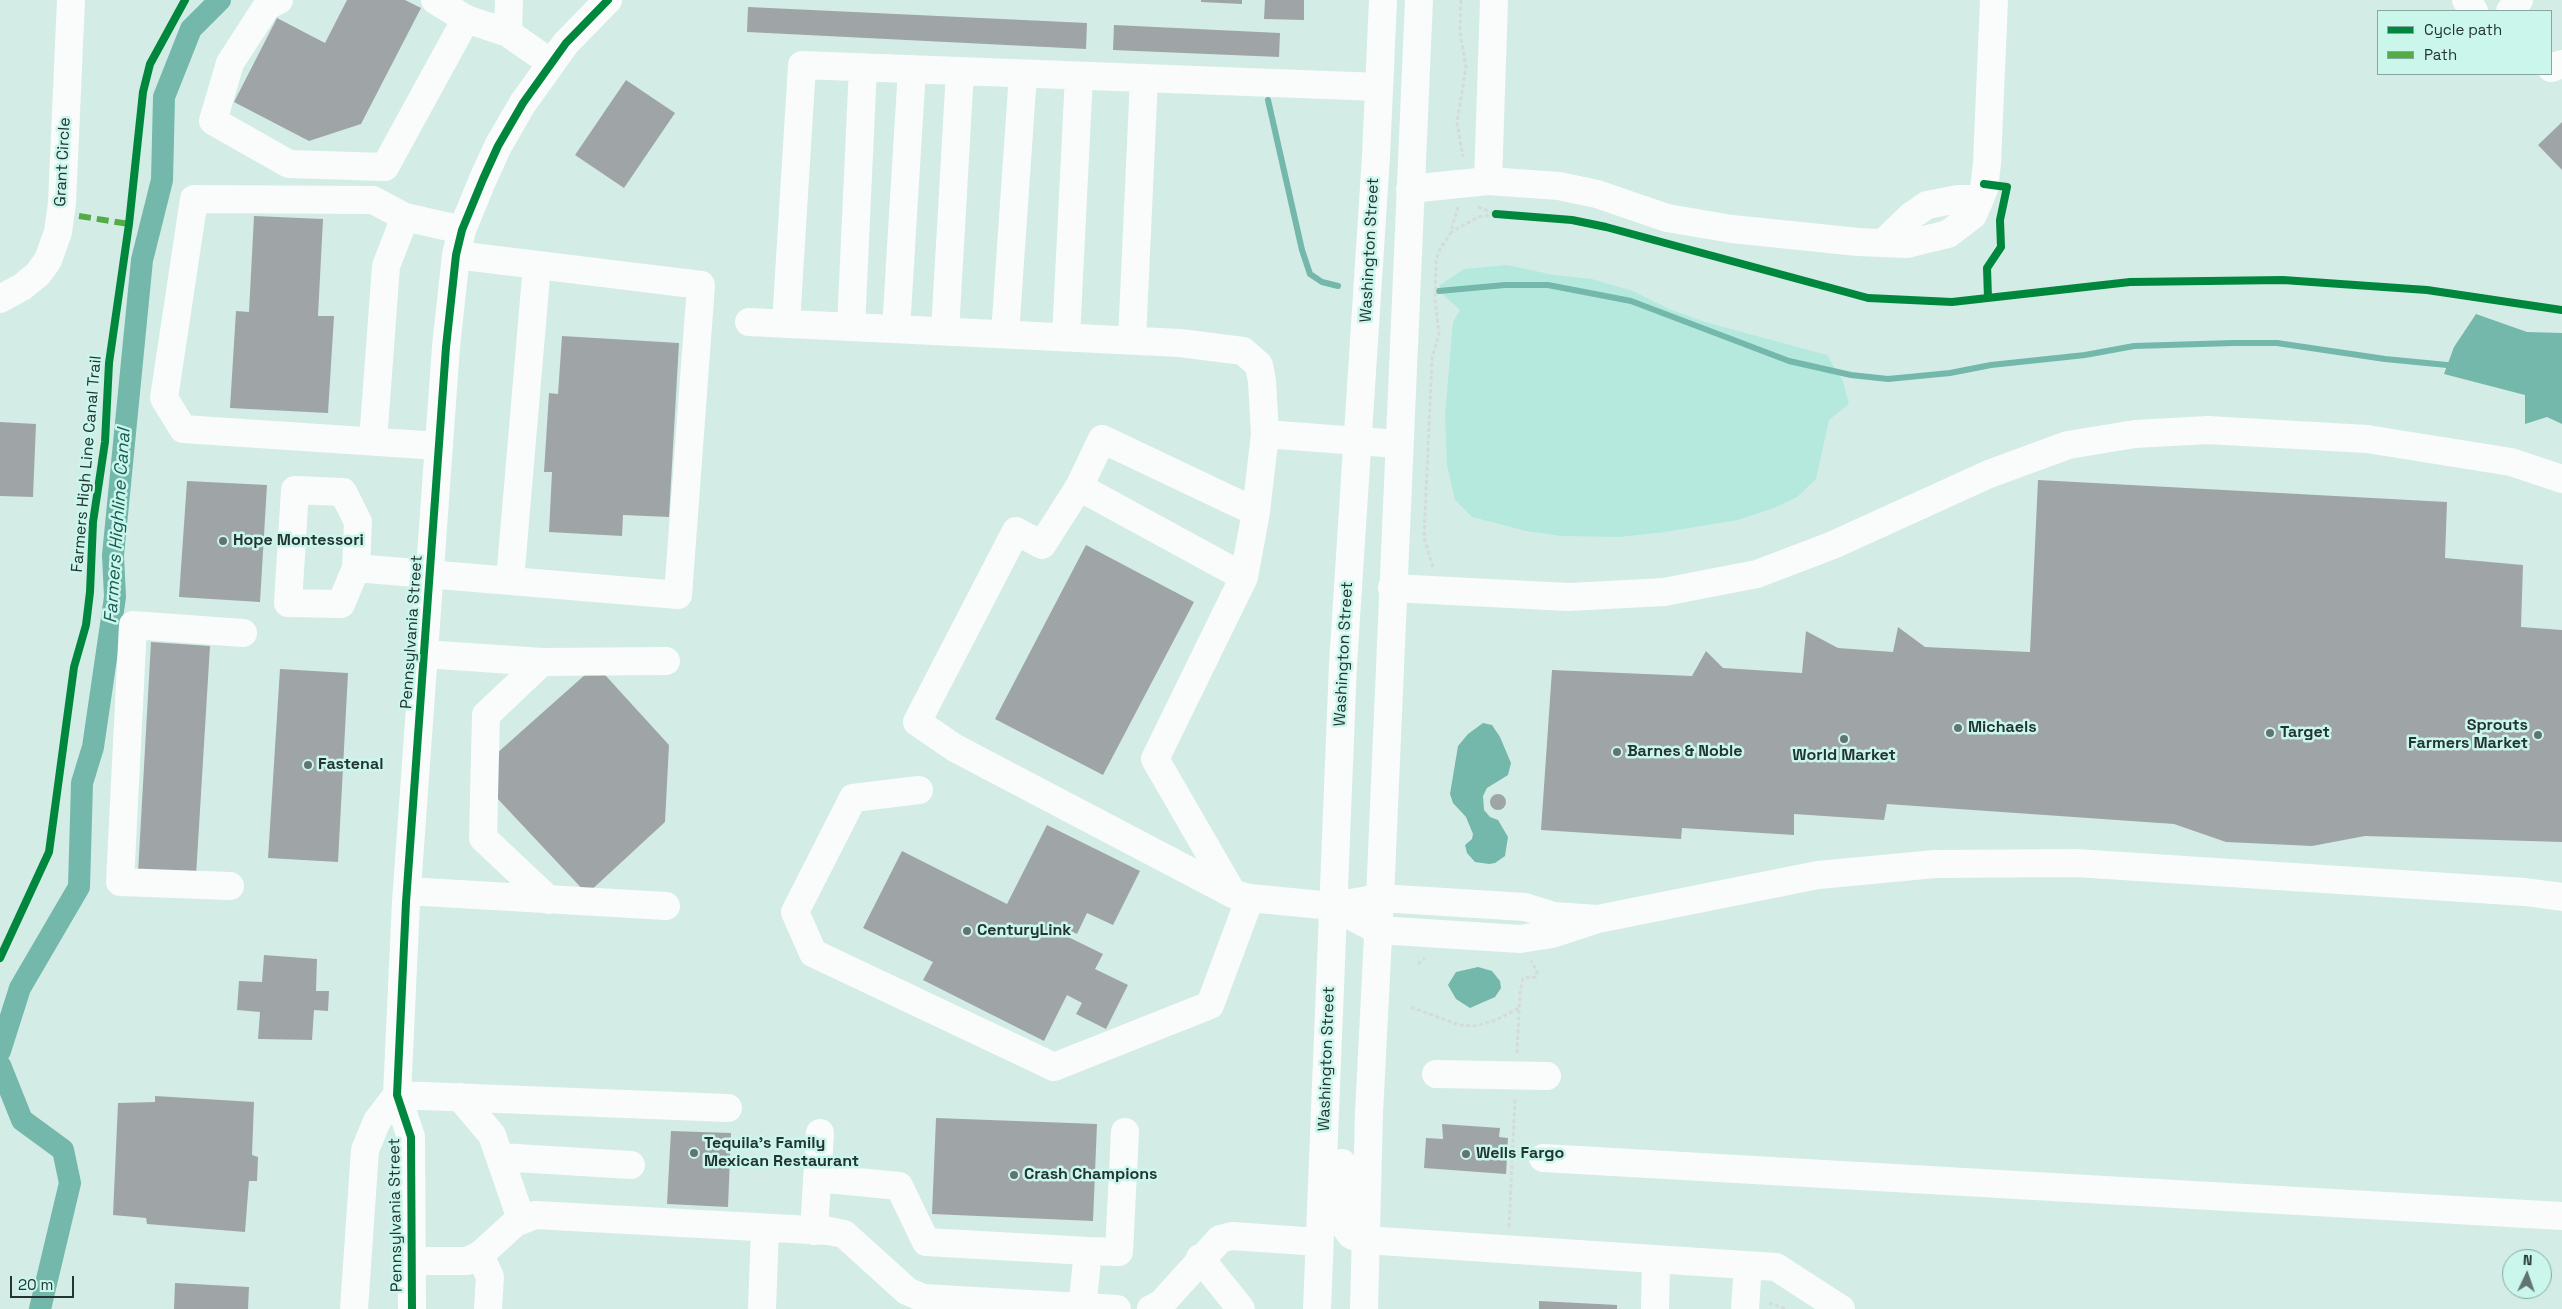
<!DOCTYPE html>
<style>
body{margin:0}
#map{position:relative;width:2562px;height:1309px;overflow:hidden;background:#d4ece6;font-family:"Space Grotesk",sans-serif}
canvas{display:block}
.legend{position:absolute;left:2377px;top:10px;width:175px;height:65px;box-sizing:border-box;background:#caf6ec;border:1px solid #87a8a1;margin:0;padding:6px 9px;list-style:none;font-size:15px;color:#233431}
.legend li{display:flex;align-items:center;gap:10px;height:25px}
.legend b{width:25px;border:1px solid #87a8a1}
.north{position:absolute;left:2502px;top:1249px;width:50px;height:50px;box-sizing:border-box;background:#caf6ec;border:1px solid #87a8a1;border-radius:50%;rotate:3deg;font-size:14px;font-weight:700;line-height:20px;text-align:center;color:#233431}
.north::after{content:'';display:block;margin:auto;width:18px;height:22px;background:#617470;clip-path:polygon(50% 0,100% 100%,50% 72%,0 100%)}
.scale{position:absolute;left:10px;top:1276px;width:64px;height:22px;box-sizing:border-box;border:2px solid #233431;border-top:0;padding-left:6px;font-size:15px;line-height:18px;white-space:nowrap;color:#233431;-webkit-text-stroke:4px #caf6ec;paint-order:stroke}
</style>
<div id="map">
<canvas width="2562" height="1309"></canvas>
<ul class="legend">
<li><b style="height:6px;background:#00873e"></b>Cycle path</li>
<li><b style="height:6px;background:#53ac45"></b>Path</li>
</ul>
<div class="north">N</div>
<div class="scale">20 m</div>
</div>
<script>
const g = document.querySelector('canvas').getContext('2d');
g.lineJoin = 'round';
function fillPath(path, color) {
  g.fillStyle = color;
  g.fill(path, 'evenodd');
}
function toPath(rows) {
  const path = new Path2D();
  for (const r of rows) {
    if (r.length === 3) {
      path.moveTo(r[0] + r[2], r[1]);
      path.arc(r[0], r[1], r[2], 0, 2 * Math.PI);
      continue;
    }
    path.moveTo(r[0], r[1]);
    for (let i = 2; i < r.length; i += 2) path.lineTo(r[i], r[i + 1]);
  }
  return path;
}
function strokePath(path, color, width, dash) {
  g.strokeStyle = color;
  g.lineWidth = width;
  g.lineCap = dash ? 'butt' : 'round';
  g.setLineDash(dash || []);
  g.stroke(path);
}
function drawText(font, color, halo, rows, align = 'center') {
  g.font = font + ' "Space Grotesk",sans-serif';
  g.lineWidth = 5;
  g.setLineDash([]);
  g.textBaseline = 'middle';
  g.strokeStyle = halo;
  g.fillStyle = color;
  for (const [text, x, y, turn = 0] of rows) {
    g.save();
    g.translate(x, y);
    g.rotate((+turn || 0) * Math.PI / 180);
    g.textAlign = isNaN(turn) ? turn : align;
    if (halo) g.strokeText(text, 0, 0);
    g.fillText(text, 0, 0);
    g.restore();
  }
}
fillPath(toPath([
 [1507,265,1554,275,1592,279,1633,291,1669,309,1705,322,1827,355,1843,381,1849,404,1829,420,1816,479,1797,497,1774,508,1738,520,1665,532,1620,537,1561,536,1526,531,1472,517,1455,500,1447,465,1445,416,1448,381,1453,322,1460,310,1439,291,1440,285,1464,269]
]), '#b5e9de');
fillPath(toPath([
 [2476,314,2527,332,2562,333,2562,424,2547,417,2525,424,2525,395,2444,374,2454,347],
 [1483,723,1492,725,1500,737,1511,763,1508,775,1487,788,1483,796,1484,810,1490,817,1498,820,1508,837,1505,856,1495,863,1489,864,1475,862,1467,853,1465,845,1472,839,1473,834,1466,817,1453,803,1450,794,1458,746,1468,734],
 [1478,967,1492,971,1500,981,1501,988,1495,997,1470,1008,1456,999,1448,985,1456,972]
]), '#74b7ab');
strokePath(toPath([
 [1268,100,1302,250,1310,274,1322,282,1338,286],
 [1439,291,1505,285,1548,285,1631,301,1789,361,1851,375,1888,379,1950,373,1991,365,2085,355,2134,346,2233,343,2277,343,2385,359,2447,365]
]), '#74b7ab', 6);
strokePath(toPath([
 [0,1051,20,988,79,887,82,783,93,747,115,597,113,555,142,260,162,180,164,97,191,29,220,0],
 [0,1065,22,1120,63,1150,70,1183,40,1309]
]), '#74b7ab', 22);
fillPath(toPath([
 [347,0,405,0,421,8,361,124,309,141,234,102,277,18,325,43],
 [1201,0,1242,0,1242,4,1201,2],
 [1265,0,1304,0,1304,20,1264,19],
 [748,7,1087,23,1086,49,747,32],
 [1114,25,1280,33,1279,57,1113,50],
 [626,80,675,113,624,188,575,155],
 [2562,122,2562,170,2538,145],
 [254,216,323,219,318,316,334,316,328,413,230,408,236,311,249,312],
 [562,336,679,343,669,517,623,515,622,536,549,532,552,472,544,472,549,393,558,394],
 [0,422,36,424,33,497,0,496],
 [2038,480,2447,502,2445,558,2523,565,2521,627,2562,630,2562,842,2365,836,2312,846,2226,842,2174,824,1887,804,1884,820,1794,814,1794,835,1682,828,1681,839,1541,830,1552,670,1692,676,1706,651,1723,668,1802,673,1806,631,1838,648,1893,652,1898,627,1925,647,2030,652],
 [187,481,267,485,260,602,179,597],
 [1086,545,1194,602,1103,775,995,719],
 [151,642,210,646,196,876,138,873],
 [596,665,669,745,665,822,587,894,496,797,496,754],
 [280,669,348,673,338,862,268,858],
 [1498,802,8],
 [1047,825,1140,871,1113,925,1087,913,1077,934,1065,928,1062,934,1103,954,1095,969,1128,985,1106,1029,1076,1014,1082,1003,1067,995,1044,1041,923,980,933,962,863,928,902,851,1007,904],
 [264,955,317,959,316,991,329,991,328,1011,314,1010,312,1040,258,1039,260,1012,237,1010,239,981,262,982],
 [155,1096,254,1102,252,1155,258,1157,257,1181,249,1181,245,1232,147,1224,146,1218,113,1215,118,1103,155,1102],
 [936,1118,1097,1124,1093,1221,932,1214],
 [1442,1124,1500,1128,1499,1137,1508,1138,1506,1174,1424,1168,1426,1138,1443,1139],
 [671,1131,731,1133,728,1207,667,1204],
 [175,1283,249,1287,248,1309,174,1309],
 [1539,1301,1617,1305,1617,1309,1539,1309]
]), '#9fa5a7');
strokePath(toPath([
 [1461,0,1460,32,1466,67,1457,123,1463,157],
 [1478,207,1493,213],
 [1450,233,1478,217,1496,214],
 [1433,567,1424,538,1432,358,1439,334,1435,299,1436,261,1439,251,1450,234,1458,207],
 [1418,964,1425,958],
 [1411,1007,1459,1025,1475,1026,1496,1020,1519,1008],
 [1517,1053,1520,993,1523,978,1536,977,1537,971,1531,961],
 [1509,1227,1515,1099],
 [1769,1303,1787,1309]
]), '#d4dcda', 3, [4, 2.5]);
strokePath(toPath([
 [279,0,267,6,230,63,213,121,289,164,385,167,466,19],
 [435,0,466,19,508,33],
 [509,0,508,33,551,63],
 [2466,0,2474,11],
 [2510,11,2519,0],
 [2551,68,2562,64],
 [1488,181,1494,0],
 [1410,189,1488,181,1559,186,1597,194,1667,218,1732,229,1858,242,1907,244,1948,234,1973,215,1984,189,1987,163,1994,0],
 [1883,243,1911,216,1927,205,1958,199,1979,199],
 [0,299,22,287,38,274,48,260,58,232,62,203,71,0],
 [749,322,1180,343,1243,351,1259,365,1262,381,1265,434],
 [786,323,802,65,1379,87],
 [851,327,863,67],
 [896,329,912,69],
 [945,331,960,71],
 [1005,334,1023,74],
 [1066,337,1079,76],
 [1132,340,1144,78],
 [373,441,386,266,405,217],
 [439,446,183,429,164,398,194,199,373,200,405,217,462,230],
 [1079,487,1102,439,1256,512,1244,577,1079,487,1042,545,1016,531,917,722,955,748,1233,894,1250,898,1332,906,1380,898,1525,907,1554,916,1598,919],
 [1256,512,1265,434,1398,444],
 [356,568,341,604,288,603,295,490,343,492,358,522,356,568,678,595,701,285,456,255],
 [510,580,537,265],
 [1392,588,1569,597,1664,592,1757,574,1833,545,1989,474,2068,445,2135,434,2208,430,2367,439,2511,462,2562,479],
 [424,654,542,662,486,715,483,838,549,900],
 [542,662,666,661],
 [919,790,853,798,795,912,813,953,1054,1067,1210,1005,1250,898],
 [230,886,120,882,133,625,243,633],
 [407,891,666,906],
 [1233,894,1155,759,1244,577],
 [1332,906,1378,930,1520,939,1552,934,1598,919,1818,875,1935,864,2076,863,2525,892,2562,897],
 [1436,1074,1547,1076],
 [397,1095,728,1108],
 [460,1097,492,1135,521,1219],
 [500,1157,631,1165],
 [1543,1158,2562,1216],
 [817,1178,899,1186,926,1242,1088,1251,1082,1309],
 [814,1231,820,1133],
 [1365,1240,1776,1267,1841,1309],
 [1088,1251,1119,1252,1125,1132],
 [480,1255,490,1277,488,1309],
 [1200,1258,1241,1309],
 [412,1261,467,1261,480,1255,515,1223,535,1215,829,1231,844,1234,907,1291,923,1298,1117,1309],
 [354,1309,365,1150,377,1121,397,1095],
 [412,1309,411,1137,397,1095,406,902,446,347,456,255,462,230,483,179,498,146,523,103,566,43,608,0],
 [762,1309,765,1228],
 [1151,1309,1161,1304,1220,1239,1232,1236,1319,1242],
 [1655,1309,1656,1260],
 [1745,1309,1748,1265]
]), '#f9fcfb', 28);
strokePath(toPath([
 [1342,1163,1342,1222,1351,1235,1365,1240],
 [1317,1309,1343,664,1376,156,1383,0],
 [1364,1309,1369,1113,1380,898,1419,0]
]), '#f9fcfb', 28);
strokePath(toPath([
 [79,216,129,224]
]), '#53ac45', 6, [12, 6]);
strokePath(toPath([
 [1984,184,2007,187,2000,220,2001,247,1987,268,1988,298],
 [1496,214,1572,220,1606,227,1868,298,1952,302,2130,282,2283,280,2427,290,2562,310],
 [0,958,49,852,74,667,86,625,90,592,93,522,105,442,109,363,129,224,143,92,150,64,185,0],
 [412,1309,411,1137,397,1095,406,902,446,347,456,255,462,230,483,179,498,146,523,103,566,43,608,0]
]), '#00873e', 8);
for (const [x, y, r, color] of [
 [223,541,5,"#617470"],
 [1958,728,5,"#617470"],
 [2270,733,5,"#617470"],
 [2538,735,5,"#617470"],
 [1844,739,5,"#617470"],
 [1617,752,5,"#617470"],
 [308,765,5,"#617470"],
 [967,931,5,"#617470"],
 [694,1153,5,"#617470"],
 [1466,1154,5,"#617470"],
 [1014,1175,5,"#617470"]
]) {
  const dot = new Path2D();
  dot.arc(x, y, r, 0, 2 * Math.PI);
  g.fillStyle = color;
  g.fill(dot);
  strokePath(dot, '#caf6ec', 2);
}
drawText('16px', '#233431', '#caf6ec', [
 ["Grant Circle",63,162,-87],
 ["Washington Street",1370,250,-87],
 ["Farmers High Line Canal Trail",87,464,-85],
 ["Pennsylvania Street",412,632,-86],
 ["Washington Street",1344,654,-87],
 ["Washington Street",1327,1059,-88],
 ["Pennsylvania Street",396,1215,-91]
]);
drawText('bold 16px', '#233431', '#caf6ec', [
 ["Hope Montessori",233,541],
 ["Sprouts",2528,726,"right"],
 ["Farmers Market",2528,744,"right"],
 ["Michaels",1968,728],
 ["Target",2280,733],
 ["Barnes & Noble",1627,752],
 ["World Market",1844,756,"center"],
 ["Fastenal",318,765],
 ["CenturyLink",977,931],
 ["Tequila's Family",704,1144],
 ["Mexican Restaurant",704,1162],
 ["Wells Fargo",1476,1154],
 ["Crash Champions",1024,1175]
], 'left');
drawText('italic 18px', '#185d53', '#caf6ec', [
 ["Farmers Highline Canal",118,526,-86]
]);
</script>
